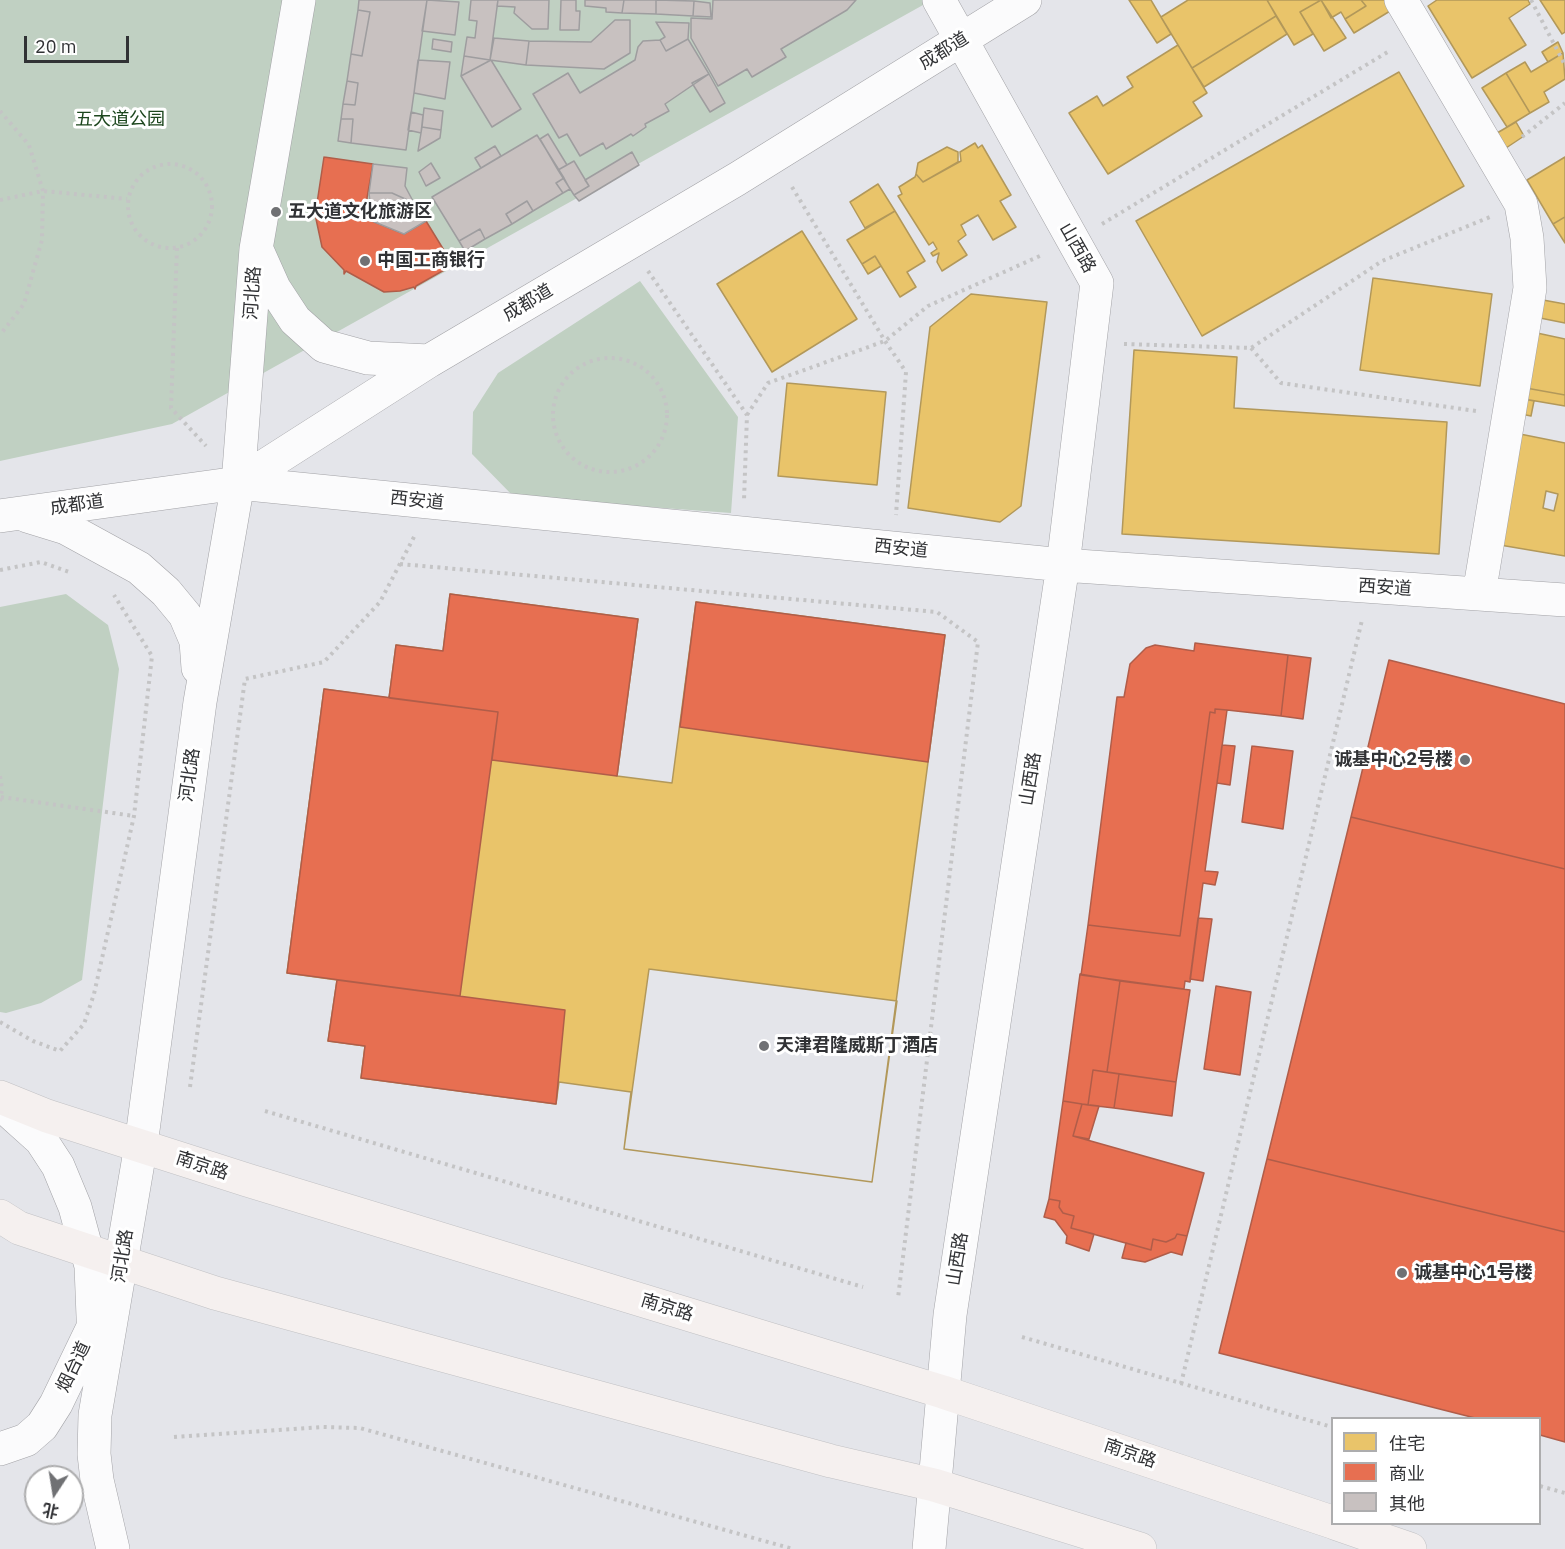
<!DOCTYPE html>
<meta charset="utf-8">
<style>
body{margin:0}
#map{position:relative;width:1565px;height:1549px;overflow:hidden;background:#e4e5ea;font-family:"IBM Plex Sans","Noto Sans SC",sans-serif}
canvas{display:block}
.legend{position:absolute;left:1331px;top:1417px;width:210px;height:108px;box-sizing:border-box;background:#fff;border:2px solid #adadae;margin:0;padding:8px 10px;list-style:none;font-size:18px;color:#313235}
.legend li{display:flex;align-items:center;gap:12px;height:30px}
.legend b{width:30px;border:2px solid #adadae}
.north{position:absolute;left:24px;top:1465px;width:60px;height:60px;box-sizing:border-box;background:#fff;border:2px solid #adadae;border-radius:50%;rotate:192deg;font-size:16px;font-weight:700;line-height:24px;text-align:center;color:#313235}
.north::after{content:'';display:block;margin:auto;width:21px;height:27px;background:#707174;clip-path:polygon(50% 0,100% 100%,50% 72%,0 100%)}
.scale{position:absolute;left:24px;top:36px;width:105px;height:27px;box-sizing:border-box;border:3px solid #313235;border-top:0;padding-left:8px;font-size:18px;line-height:21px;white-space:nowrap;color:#313235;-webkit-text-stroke:4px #fff;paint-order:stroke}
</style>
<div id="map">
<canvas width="1565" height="1549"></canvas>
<ul class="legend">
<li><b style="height:16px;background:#e9c46a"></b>住宅</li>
<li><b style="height:16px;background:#e76f51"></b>商业</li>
<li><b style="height:16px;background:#c8c1c0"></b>其他</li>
</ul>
<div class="north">北</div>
<div class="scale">20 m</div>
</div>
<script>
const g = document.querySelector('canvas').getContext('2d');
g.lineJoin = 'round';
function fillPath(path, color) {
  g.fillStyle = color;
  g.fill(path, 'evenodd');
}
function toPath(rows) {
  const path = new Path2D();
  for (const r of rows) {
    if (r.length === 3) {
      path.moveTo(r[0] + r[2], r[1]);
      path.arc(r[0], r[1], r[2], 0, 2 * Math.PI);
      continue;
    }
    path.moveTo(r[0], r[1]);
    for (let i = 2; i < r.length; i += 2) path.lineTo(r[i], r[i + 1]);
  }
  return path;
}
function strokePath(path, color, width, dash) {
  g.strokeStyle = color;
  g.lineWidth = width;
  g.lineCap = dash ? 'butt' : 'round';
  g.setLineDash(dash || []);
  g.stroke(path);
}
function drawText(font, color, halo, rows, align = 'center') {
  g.font = font + ' "IBM Plex Sans","Noto Sans SC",sans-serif';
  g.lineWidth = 6;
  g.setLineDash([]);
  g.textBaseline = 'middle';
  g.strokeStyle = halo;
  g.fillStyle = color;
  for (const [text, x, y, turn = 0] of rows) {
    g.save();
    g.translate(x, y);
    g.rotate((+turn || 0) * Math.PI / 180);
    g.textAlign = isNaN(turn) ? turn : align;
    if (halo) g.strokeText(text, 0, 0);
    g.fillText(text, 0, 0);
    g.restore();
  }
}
fillPath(toPath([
 [0,0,932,0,172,424,0,461],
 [640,281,738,417,731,513,514,497,472,454,473,412,498,373],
 [66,594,108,625,119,669,82,980,41,1003,6,1013,0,1012,0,607]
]), '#c0d0c2');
const homes = toPath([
 [1129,0,1151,0,1171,34,1157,43,1129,0],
 [1188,0,1267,0,1276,16,1192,68,1161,17,1188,0],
 [1267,0,1361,0,1366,6,1345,19,1341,12,1331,18,1321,0,1300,12,1313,34,1294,45,1267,0],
 [1321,0,1346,38,1324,51,1300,12,1321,0],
 [1361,0,1391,0,1395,8,1354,33,1345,19,1366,6,1361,0],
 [1437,0,1528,0,1530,4,1509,18,1526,45,1472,78,1428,6,1437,0],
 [1540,0,1565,0,1565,32,1562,34,1540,0],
 [1276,16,1287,34,1204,87,1192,68,1276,16],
 [1558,42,1563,53,1548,62,1542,52,1558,42],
 [1178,45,1207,93,1193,102,1202,116,1108,174,1069,113,1097,96,1103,106,1133,87,1127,77,1178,45],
 [1563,53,1565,79,1544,92,1549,102,1530,113,1506,73,1525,62,1531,72,1563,53],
 [1399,72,1464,186,1202,336,1136,221,1399,72],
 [1506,73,1530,113,1507,127,1482,88,1506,73],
 [1516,122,1524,136,1506,148,1497,133,1516,122],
 [975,143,978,148,982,145,1011,195,1000,201,1016,227,993,240,978,215,961,225,966,235,958,241,967,255,942,271,937,262,939,253,933,256,931,253,937,249,933,242,929,245,898,196,902,194,899,187,915,177,916,174,923,182,961,161,960,152,975,143],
 [947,147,958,152,958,162,923,182,916,174,918,163,947,147],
 [1565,157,1565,217,1553,224,1527,180,1565,157],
 [878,184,895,211,865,228,850,202,878,184],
 [895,211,925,261,907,272,916,287,900,297,875,256,862,264,847,240,895,211],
 [1565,217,1565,243,1553,224,1565,217],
 [802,231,857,319,772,372,717,284,802,231],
 [875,256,881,266,868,274,862,264,875,256],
 [1373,278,1492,294,1480,386,1360,370,1373,278],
 [971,294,1047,302,1021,506,1000,522,908,508,930,327,971,294],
 [1543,300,1565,304,1565,323,1540,318,1543,300],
 [1537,333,1565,339,1565,395,1526,388,1537,333],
 [1134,350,1237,357,1234,408,1447,422,1439,554,1122,534,1134,350],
 [787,383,886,392,877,485,778,476,787,383],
 [1526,388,1565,395,1565,406,1524,399,1526,388],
 [1524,399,1534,401,1531,416,1521,414,1524,399],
 [1515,433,1565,443,1565,556,1494,544,1515,433],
 [1546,491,1558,494,1554,511,1543,508,1546,491],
 [450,594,638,619,617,776,672,783,696,602,945,635,872,1182,624,1149,631,1092,559,1082,556,1104,361,1078,365,1046,328,1041,337,980,287,973,324,689,389,698,396,645,443,651,450,594],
 [649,969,897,1001,872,1182,624,1149,649,969]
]);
fillPath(homes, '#e9c46a');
strokePath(homes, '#b2985a', 1.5);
const shops = toPath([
 [324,157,373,164,367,198,369,214,374,216,372,221,404,234,426,221,453,265,416,286,415,289,414,287,400,291,384,292,346,271,344,274,344,270,322,247,313,205,317,203,324,157],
 [450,594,638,619,617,776,492,760,498,712,389,698,396,645,443,651,450,594],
 [696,602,945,635,928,762,680,727,696,602],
 [1195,643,1288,655,1281,716,1227,710,1215,709,1215,713,1210,712,1180,936,1088,925,1117,697,1124,697,1130,664,1146,648,1155,645,1194,651,1195,643],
 [1288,655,1311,658,1303,719,1281,716,1288,655],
 [1389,660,1565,704,1565,869,1351,817,1389,660],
 [324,689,498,712,460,996,287,973,324,689],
 [1215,709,1227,710,1205,871,1218,872,1215,885,1203,883,1190,982,1185,981,1184,989,1081,975,1088,925,1180,936,1210,712,1215,713,1215,709],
 [1222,745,1235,746,1230,785,1217,783,1222,745],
 [1252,746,1293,751,1283,829,1242,822,1252,746],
 [1351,817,1565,869,1565,1232,1267,1159,1351,817],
 [1198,918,1212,919,1203,981,1190,979,1198,918],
 [1080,974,1120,981,1107,1072,1093,1070,1088,1105,1063,1101,1080,974],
 [337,980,565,1010,556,1104,361,1078,365,1046,328,1041,337,980],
 [1120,981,1190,990,1176,1082,1107,1072,1120,981],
 [1216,986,1251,992,1240,1075,1204,1069,1216,986],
 [1093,1070,1119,1074,1114,1108,1088,1105,1093,1070],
 [1119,1074,1176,1082,1172,1116,1114,1108,1119,1074],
 [1063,1101,1082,1104,1073,1136,1204,1173,1187,1236,1177,1234,1175,1238,1166,1242,1153,1239,1151,1250,1071,1228,1074,1216,1063,1213,1059,1207,1060,1201,1049,1199,1063,1101],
 [1082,1104,1099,1106,1089,1139,1073,1136,1082,1104],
 [1267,1159,1565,1232,1565,1442,1540,1435,1540,1418,1475,1418,1219,1353,1267,1159],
 [1049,1199,1060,1201,1059,1207,1063,1213,1074,1216,1071,1228,1094,1234,1089,1251,1066,1243,1067,1236,1055,1220,1044,1217,1049,1199],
 [1177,1234,1187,1236,1182,1255,1171,1252,1145,1262,1122,1258,1126,1243,1151,1250,1153,1239,1166,1242,1175,1238,1177,1234]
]);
fillPath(shops, '#e76f51');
strokePath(shops, '#b05d49', 1.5);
const building = toPath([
 [359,0,427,0,406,150,351,143,353,119,341,119,343,104,355,105,358,83,347,81,351,54,362,56,370,12,358,10,359,0],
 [427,0,459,2,455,35,422,31,427,0],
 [471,0,498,0,490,60,464,56,467,37,475,38,477,21,469,20,471,0],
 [498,0,549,0,548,29,532,29,514,13,515,7,497,6,498,0],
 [561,0,576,0,576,11,580,11,579,30,560,30,561,0],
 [585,0,624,0,622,13,606,12,606,8,585,6,585,0],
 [624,0,656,0,656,14,622,13,624,0],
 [656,0,694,1,693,16,656,14,656,0],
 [713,0,856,0,847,10,781,49,786,57,752,77,747,69,718,86,691,38,691,18,712,19,713,0],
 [694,1,710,3,711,17,693,16,694,1],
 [358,10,370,12,362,56,351,54,358,10],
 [615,20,630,20,630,53,604,69,526,65,529,41,591,42,615,20],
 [656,22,689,23,688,39,666,51,660,40,665,37,656,22],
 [494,38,529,41,526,65,490,60,494,38],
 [433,39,452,42,451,52,432,49,433,39],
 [688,39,709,74,665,104,669,111,645,124,646,127,633,136,631,134,606,149,603,143,580,156,567,134,559,138,533,94,568,73,580,93,635,60,638,47,643,41,660,40,666,51,688,39],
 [464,56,490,60,491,60,461,76,464,56],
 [418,60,450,62,445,99,414,93,418,60],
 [491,60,521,109,492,127,461,76,491,60],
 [709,74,725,103,710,112,692,83,709,74],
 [347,81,358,83,355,105,343,104,347,81],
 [424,108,443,111,441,130,422,127,424,108],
 [411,112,423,115,421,133,408,130,411,112],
 [341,119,353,119,351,143,338,141,341,119],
 [422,127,441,130,440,138,418,151,422,127],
 [548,134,567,165,558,170,540,139,548,134],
 [537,135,564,178,556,183,563,193,533,211,527,201,506,214,512,224,485,239,480,229,459,241,432,197,537,135],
 [495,146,501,156,481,168,475,158,495,146],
 [632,152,639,165,579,201,574,195,589,186,585,180,632,152],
 [574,161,589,186,574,195,558,170,574,161],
 [431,163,440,178,426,186,419,172,431,163],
 [373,164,407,168,405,186,414,203,392,193,369,193,373,164],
 [564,178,570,189,563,193,556,183,564,178],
 [369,193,392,193,414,203,426,221,404,234,372,221,369,193],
 [527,201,533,211,512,224,506,214,527,201],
 [480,229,485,239,465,251,459,241,480,229]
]);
fillPath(building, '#c8c1c0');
strokePath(building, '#9e9d9f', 1.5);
const minor = toPath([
 [1401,0,1521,204,1527,238,1530,288,1479,594],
 [257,250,274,288,295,320,324,346,368,358,429,361],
 [238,483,1063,565,1565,600],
 [0,516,238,483,429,361,737,179,1025,0],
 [27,516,66,528,139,568,166,592,185,615,196,641,198,668],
 [0,1103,41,1140,58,1166,75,1207,91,1266,94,1342],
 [0,1449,26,1440,42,1426,56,1404,97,1319],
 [113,1549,97,1480,94,1454,95,1415,141,1145,200,702,238,483,256,249,299,0],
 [929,1549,950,1315,1063,565,1097,283,939,0]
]);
const major = toPath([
 [0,1097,47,1116,247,1180,943,1392,1332,1522],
 [0,1216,19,1228,215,1293,831,1461,934,1485,1140,1549],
 [1337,1524,1410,1549]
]);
strokePath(minor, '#a2a2a6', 34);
strokePath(major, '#c1c1c4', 34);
strokePath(toPath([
 [1531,0,1565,65],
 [0,111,29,145,43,191,42,240,24,304,0,335],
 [1522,137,1565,103],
 [170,206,42],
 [792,187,885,341,906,372,896,515],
 [0,200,43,191,127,199],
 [1102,224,1391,50],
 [177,248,171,408,206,446],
 [648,271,747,415,744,500],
 [1124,344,1251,348,1382,261,1490,217],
 [1251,348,1281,383,1476,411],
 [610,415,57],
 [747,415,768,383,885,341,928,306,1042,255],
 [400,564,937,612,978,642,898,1298],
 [0,570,41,562,72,573],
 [0,776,2,789,0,802],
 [1,797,134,816],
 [0,1022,33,1041,60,1051,84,1024,94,994,134,816,152,656,114,595],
 [190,1087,245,679,324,662,380,602,415,535],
 [265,1111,863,1287],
 [1022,1337,1332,1427],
 [1181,1384,1362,620],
 [174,1437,323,1427,360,1428,793,1549],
 [1540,1486,1565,1493]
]), '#c4c4c5', 4, [3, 4.5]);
strokePath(minor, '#fbfbfc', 33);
strokePath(major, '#f5f0ef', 33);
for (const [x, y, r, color] of [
 [276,212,6,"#707174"],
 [365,261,6,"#707174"],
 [1465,760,6,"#707174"],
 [764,1046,6,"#707174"],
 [1402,1273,6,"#707174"]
]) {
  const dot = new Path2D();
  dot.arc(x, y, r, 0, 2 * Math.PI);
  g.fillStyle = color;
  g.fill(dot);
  strokePath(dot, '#fff', 2);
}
drawText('18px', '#313235', '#fff', [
 ["成都道",944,51,-32],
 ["山西路",1077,248,60],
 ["河北路",253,293,-86],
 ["成都道",528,303,-31],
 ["西安道",417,501,6],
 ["成都道",77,505,-8],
 ["西安道",901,549,6],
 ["西安道",1385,588,4],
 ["河北路",190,775,-82],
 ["山西路",1031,779,-81],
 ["南京路",202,1166,18],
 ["河北路",123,1256,-81],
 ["山西路",958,1259,-81],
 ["南京路",667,1308,17],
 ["烟台道",74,1367,-64],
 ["南京路",1130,1454,19]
]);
drawText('18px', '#1c461d', '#fff', [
 ["五大道公园",120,120]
]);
drawText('bold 18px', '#313235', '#fff', [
 ["五大道文化旅游区",288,212],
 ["中国工商银行",377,261],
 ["诚基中心2号楼",1453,760,"right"],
 ["天津君隆威斯丁酒店",776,1046],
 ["诚基中心1号楼",1414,1273]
], 'left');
</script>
